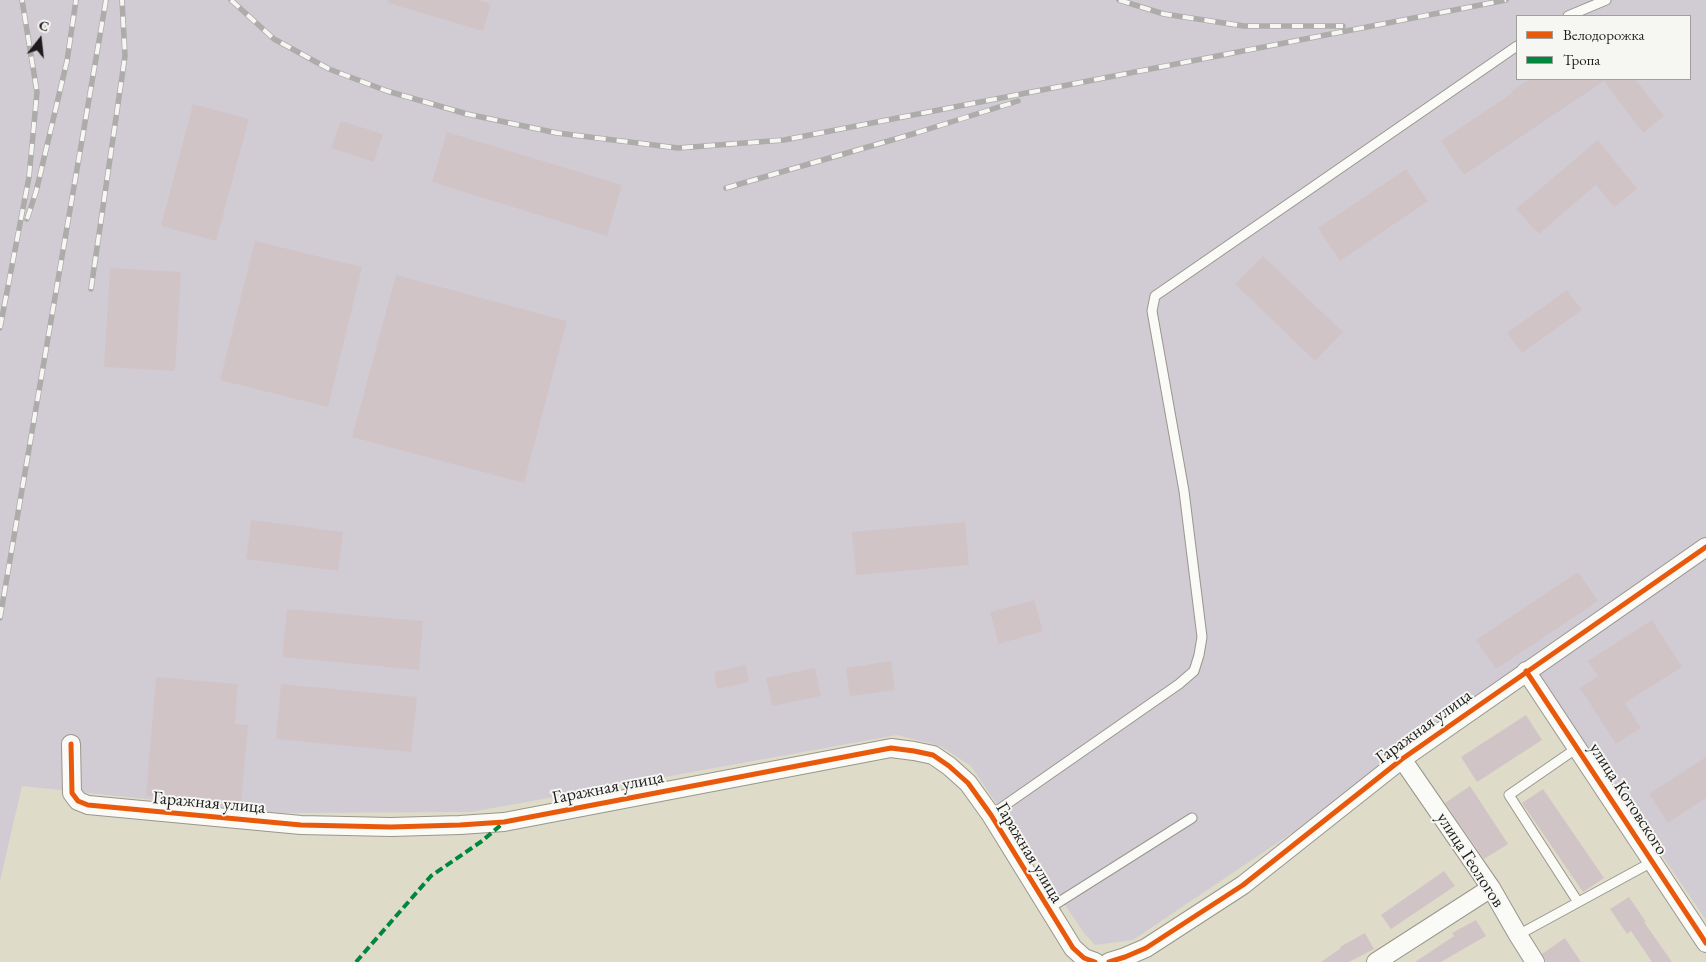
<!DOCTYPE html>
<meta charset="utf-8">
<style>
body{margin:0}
#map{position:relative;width:1706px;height:962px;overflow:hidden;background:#dfdbc9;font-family:"EB Garamond",serif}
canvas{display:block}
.legend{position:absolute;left:1516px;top:15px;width:175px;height:65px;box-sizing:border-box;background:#f6f6f2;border:1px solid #9f9f9c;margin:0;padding:6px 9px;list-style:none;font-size:15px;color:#1c1c1c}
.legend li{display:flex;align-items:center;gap:10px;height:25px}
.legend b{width:25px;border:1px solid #9f9f9c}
.north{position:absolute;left:15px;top:15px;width:50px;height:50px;-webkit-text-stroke:4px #f6f6f2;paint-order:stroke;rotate:16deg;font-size:14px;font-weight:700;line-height:20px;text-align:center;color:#1c1c1c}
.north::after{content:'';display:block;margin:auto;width:18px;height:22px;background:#1c1c1c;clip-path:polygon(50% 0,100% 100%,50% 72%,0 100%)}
</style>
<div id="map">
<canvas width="1706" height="962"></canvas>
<ul class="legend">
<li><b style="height:6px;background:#e8590c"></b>Велодорожка</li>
<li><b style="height:6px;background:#00873e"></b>Тропа</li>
</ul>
<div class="north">С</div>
</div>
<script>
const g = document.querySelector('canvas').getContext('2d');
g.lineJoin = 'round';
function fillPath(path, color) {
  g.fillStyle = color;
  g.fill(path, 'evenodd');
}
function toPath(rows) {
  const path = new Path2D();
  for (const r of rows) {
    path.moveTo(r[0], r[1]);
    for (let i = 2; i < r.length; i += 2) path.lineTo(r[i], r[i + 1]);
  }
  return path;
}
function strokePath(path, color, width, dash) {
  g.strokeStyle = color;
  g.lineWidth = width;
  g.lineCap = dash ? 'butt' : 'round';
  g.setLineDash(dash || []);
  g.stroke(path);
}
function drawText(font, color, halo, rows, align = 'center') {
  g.font = font + ' "EB Garamond",serif';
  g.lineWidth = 4;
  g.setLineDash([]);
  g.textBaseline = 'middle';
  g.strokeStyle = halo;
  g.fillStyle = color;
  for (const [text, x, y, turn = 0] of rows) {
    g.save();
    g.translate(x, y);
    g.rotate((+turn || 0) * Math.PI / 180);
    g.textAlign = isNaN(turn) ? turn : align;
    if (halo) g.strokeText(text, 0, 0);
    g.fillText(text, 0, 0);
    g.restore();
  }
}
fillPath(toPath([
 [0,0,1706,0,1706,920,1539,675,1506,699,1402,759,1133,940,1095,945,1084,933,971,766,940,746,897,735,471,812,278,813,22,786,0,881],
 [1517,16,1690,16,1690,79,1517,79]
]), '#d1ccd3');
fillPath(toPath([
 [388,0,477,0,491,4,483,31,388,3],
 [1530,79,1635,79,1664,116,1643,133,1604,81,1464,175,1441,141,1512,93,1511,91],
 [193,104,249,119,216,241,161,226],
 [341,121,383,134,374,162,331,148],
 [447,132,622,185,607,236,432,182],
 [1598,140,1637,189,1614,207,1596,185,1539,234,1516,209],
 [1406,169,1428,201,1340,261,1318,228],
 [255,241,362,267,328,407,220,380],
 [1263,256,1343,332,1315,361,1235,284],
 [110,268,181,272,175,371,104,367],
 [396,275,567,321,524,483,352,437],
 [1567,290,1582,310,1522,353,1507,333],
 [251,520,343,532,338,571,246,559],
 [965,522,969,565,856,575,852,532],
 [1578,572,1598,601,1496,669,1476,640],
 [1034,600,1043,631,999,644,990,612],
 [287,609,423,621,419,670,282,657],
 [1652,620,1682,667,1625,703,1641,728,1616,744,1580,688,1598,676,1588,661],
 [891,661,895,690,850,696,846,668],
 [746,665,749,682,717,689,714,672],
 [815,668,821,696,772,706,766,678],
 [156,677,238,684,235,724,248,725,241,805,146,796],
 [281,684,417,697,411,752,276,739],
 [1526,715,1542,740,1477,782,1461,757],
 [1706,757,1706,798,1668,823,1649,794],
 [1470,786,1508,844,1484,859,1445,803],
 [1543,789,1604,878,1583,892,1522,803],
 [1444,871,1455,886,1391,929,1381,915],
 [1629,897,1646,922,1644,922,1672,962,1652,962,1631,931,1627,934,1610,909],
 [1476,920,1486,936,1441,962,1415,962,1454,936,1452,933],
 [1365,933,1374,949,1349,962,1321,962,1341,948,1340,947],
 [1565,938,1581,962,1546,962,1542,954]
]), '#d1c4c7');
const service = toPath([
 [1568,16,1606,0],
 [1577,748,1509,795,1578,902],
 [991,815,1179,684,1194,671,1199,655,1202,637,1184,491,1152,311,1155,296,1517,46],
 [1048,909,1192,818],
 [1518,935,1652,862]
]);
const minor = toPath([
 [1526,671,1706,943],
 [71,744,72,793,78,801,88,805,301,825,391,827,460,825,504,822,891,748,914,751,933,755,949,766,968,783,991,815,1073,948,1084,958,1095,962],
 [1402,759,1491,888,1518,935,1535,962],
 [1109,962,1125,957,1146,948,1243,885,1402,759,1706,547],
 [1376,962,1491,888]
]);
strokePath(service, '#99968c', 11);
strokePath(minor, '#99968c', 20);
strokePath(service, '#fafaf7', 9);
strokePath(minor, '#fafaf7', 18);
const rail = toPath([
 [231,0,274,39,329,69,387,91,467,114,557,133,678,148,784,140,1506,0],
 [1119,0,1164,14,1244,26,1343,26],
 [726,188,916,133,1018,101],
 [27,219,36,192,67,61,76,0],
 [91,289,125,56,122,0],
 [0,328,29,177,37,92,22,0],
 [0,618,106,0]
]);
strokePath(rail, '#adacaa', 5.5);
strokePath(rail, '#f6f6f2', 4, [11]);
strokePath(toPath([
 [356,962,431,876,482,841,502,824]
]), '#00873e', 4, [8, 4]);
strokePath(toPath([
 [1526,671,1706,943],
 [71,744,72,793,78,801,88,805,301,825,391,827,460,825,504,822,891,748,914,751,933,755,949,766,968,783,991,815,1073,948,1084,958,1095,962],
 [1109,962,1125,957,1146,948,1243,885,1402,759,1706,547]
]), '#e8590c', 5);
drawText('18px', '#1c1c1c', '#f6f6f2', [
 ["Гаражная улица",1424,727,-36],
 ["Гаражная улица",608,788,-11],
 ["улица Котовского",1628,799,57],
 ["Гаражная улица",209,803,5],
 ["Гаражная улица",1029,853,59],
 ["улица Геологов",1470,860,57]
]);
</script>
